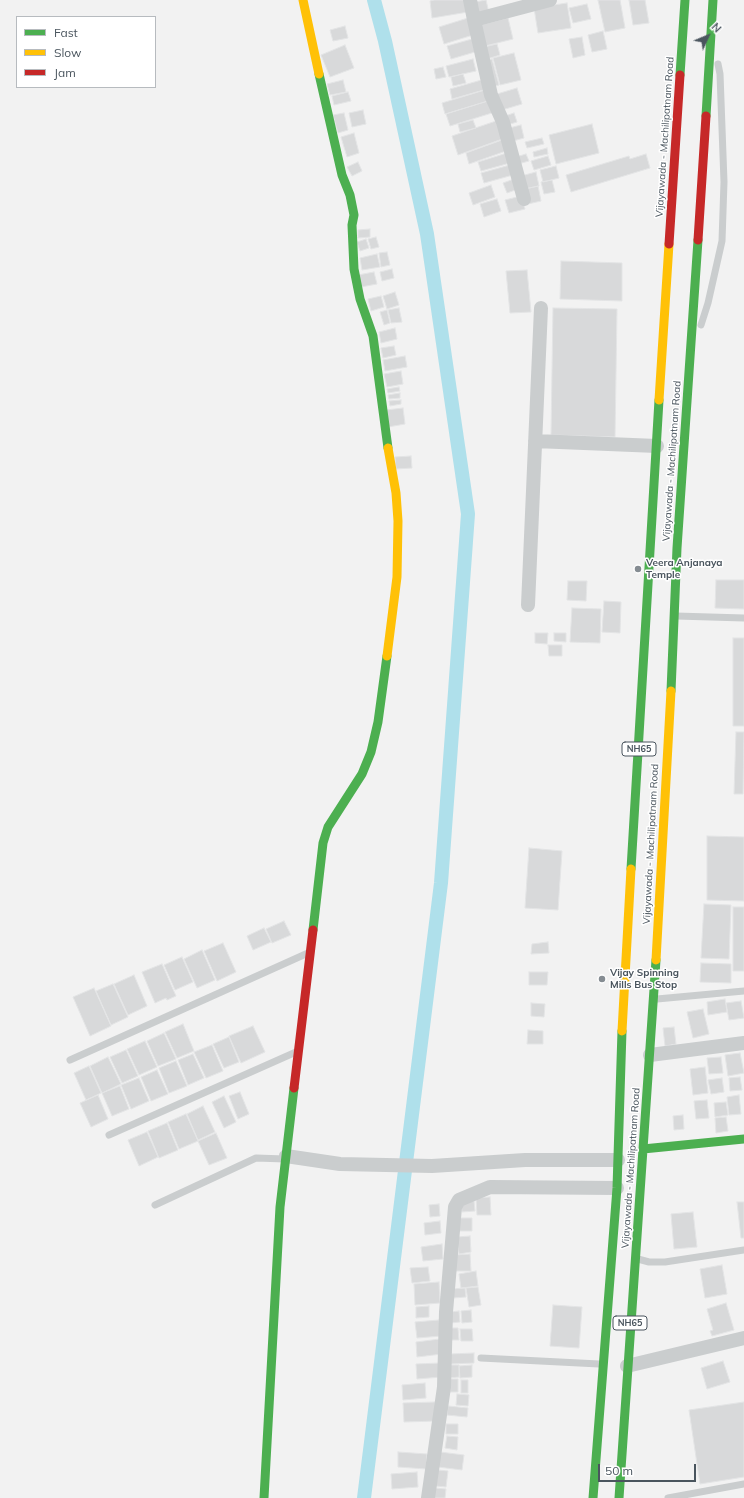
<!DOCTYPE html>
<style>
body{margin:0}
#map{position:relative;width:744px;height:1498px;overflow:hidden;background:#f2f2f2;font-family:Mulish,sans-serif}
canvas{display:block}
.legend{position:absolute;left:16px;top:16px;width:140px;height:72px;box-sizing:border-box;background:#fff;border:1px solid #b7bbbf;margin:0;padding:5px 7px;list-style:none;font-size:12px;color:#4a555e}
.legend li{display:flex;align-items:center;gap:8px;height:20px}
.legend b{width:20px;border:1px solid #b7bbbf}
.north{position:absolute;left:688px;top:16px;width:40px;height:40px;-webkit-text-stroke:3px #fff;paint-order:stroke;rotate:46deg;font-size:11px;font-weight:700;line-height:16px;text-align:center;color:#4a555e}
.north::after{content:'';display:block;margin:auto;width:14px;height:18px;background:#4a555e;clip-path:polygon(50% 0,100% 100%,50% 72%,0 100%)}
.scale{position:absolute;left:598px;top:1464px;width:98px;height:18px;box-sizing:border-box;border:2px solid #4a555e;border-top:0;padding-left:5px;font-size:12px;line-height:14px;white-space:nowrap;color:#4a555e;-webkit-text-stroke:3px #fff;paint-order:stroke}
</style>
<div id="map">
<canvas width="744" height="1498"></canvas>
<ul class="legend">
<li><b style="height:5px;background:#4caf50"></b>Fast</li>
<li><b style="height:5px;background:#ffc107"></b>Slow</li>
<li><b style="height:5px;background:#c62828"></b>Jam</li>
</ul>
<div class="north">N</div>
<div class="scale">50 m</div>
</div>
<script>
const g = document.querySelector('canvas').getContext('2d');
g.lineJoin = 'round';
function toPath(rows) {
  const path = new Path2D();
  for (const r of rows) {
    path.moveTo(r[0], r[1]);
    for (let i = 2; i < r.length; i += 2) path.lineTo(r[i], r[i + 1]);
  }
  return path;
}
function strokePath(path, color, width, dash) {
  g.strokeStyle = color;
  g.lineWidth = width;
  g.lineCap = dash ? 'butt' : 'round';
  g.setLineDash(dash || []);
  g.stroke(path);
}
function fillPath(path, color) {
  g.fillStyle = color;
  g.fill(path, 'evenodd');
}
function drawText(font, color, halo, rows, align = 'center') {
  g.font = font + ' Mulish,sans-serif';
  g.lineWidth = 3;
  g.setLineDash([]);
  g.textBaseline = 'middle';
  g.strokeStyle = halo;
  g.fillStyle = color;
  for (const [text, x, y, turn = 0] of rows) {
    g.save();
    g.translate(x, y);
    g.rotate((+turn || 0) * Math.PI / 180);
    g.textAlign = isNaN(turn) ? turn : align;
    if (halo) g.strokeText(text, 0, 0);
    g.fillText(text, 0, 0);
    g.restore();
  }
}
strokePath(toPath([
 [364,1498,441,883,468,514,427,234,385,41,374,0]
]), '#afe0eb', 14);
const building = toPath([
 [434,0,465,0,468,12,432,18,430,1,434,0],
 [486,0,489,13,478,15,475,2,486,0],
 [598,0,620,0,625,28,605,32,598,0],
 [629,0,645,0,649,23,633,25,629,0],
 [567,3,571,28,538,33,534,8,567,3],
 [587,4,591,19,573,23,569,8,587,4],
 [468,18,473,35,444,44,439,27,468,18],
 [508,18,513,39,485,46,480,25,508,18],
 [345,26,348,38,333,41,330,30,345,26],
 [603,31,607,49,592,52,588,35,603,31],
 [582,37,585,55,573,58,569,39,582,37],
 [472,39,475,52,451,59,447,46,472,39],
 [497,44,500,55,487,59,484,47,497,44],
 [345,45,354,68,330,77,321,55,345,45],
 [514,53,521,80,500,85,493,58,514,53],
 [473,59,476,71,449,77,446,66,473,59],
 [492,59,499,85,491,87,485,61,492,59],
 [443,67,446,77,436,79,434,69,443,67],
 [463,74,466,83,453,86,451,77,463,74],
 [485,79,487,89,452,99,450,89,485,79],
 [343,80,346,92,330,95,327,84,343,80],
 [517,88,522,104,502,110,497,94,517,88],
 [485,90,488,101,445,114,442,103,485,90],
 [348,92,351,101,334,105,332,96,348,92],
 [491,100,495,112,450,126,446,114,491,100],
 [363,110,366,124,352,127,349,113,363,110],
 [344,113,348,130,338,133,333,115,344,113],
 [514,113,517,122,507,125,505,116,514,113],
 [473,120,476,128,460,132,458,124,473,120],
 [499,120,505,138,458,155,452,136,499,120],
 [592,124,599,153,556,164,549,135,592,124],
 [521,125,524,138,513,141,509,128,521,125],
 [354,133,359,153,347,157,341,137,354,133],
 [542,138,544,144,527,148,525,142,542,138],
 [502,140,506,151,469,164,466,153,502,140],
 [547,148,548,154,534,157,533,152,547,148],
 [507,153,510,163,481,171,478,162,507,153],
 [526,154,529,161,518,164,516,157,526,154],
 [646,154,650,168,571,192,566,175,629,156,630,159,646,154],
 [548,156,551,165,534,170,531,161,548,156],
 [358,162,362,171,352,176,347,167,358,162],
 [510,165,513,175,484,183,481,173,510,165],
 [556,166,559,178,543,182,540,170,556,166],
 [536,172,539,186,524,189,521,176,536,172],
 [514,179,518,189,507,193,503,183,514,179],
 [552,180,555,192,544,194,541,182,552,180],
 [491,185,495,197,473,205,469,193,491,185],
 [538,186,541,201,528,204,525,189,538,186],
 [521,196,525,209,509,213,505,200,521,196],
 [497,199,501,211,484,217,480,204,497,199],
 [370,229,370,237,358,238,358,230,370,229],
 [376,237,379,247,371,249,368,239,376,237],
 [366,239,369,248,360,251,357,242,366,239],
 [387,252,390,265,381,267,379,253,387,252],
 [377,254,380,267,362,270,360,258,377,254],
 [561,261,622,263,622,301,560,299,561,261],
 [392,269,394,278,382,281,380,272,392,269],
 [527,270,531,312,510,313,506,271,527,270],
 [374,272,377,284,361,287,358,275,374,272],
 [395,292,399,305,387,309,383,296,395,292],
 [381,296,384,307,371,311,368,299,381,296],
 [399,308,402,322,391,323,388,310,399,308],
 [553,308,617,309,615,437,551,435,553,308],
 [387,310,390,323,384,325,380,312,387,310],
 [395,328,397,339,381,343,379,332,395,328],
 [394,346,396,355,383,358,381,348,394,346],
 [405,356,407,367,385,371,383,360,405,356],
 [401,371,403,384,387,387,384,374,401,371],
 [399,387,400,391,388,393,387,389,399,387],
 [400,393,400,398,389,399,388,395,400,393],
 [401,400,401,404,390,406,389,401,401,400],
 [403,408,405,424,388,427,386,410,403,408],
 [411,456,412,468,396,469,395,457,411,456],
 [716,580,744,580,744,609,715,608,716,580],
 [568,581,587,581,586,601,567,600,568,581],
 [604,601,621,602,620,633,602,632,604,601],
 [572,608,601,609,600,643,570,642,572,608],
 [535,633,548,633,547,644,535,643,535,633],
 [554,633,566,633,566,642,554,641,554,633],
 [733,638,744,638,744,726,733,726,733,638],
 [548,645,562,645,562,656,549,656,548,645],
 [736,732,744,732,743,794,734,794,736,732],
 [707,836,744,837,744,901,707,900,707,836],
 [529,848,562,851,558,910,525,908,529,848],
 [704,904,731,905,729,959,701,958,704,904],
 [733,907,744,907,744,971,733,971,733,907],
 [284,921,291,935,272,943,266,929,284,921],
 [264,928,271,942,253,950,247,936,264,928],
 [548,942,549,953,531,954,532,944,548,942],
 [223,943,236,972,217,981,204,951,223,943],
 [202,950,215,980,197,988,184,959,202,950],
 [182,957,193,982,175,990,164,965,182,957],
 [701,963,731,964,731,983,700,982,701,963],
 [162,964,176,996,167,1000,166,998,155,1003,142,972,162,964],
 [529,972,548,972,547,985,529,985,529,972],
 [134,975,147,1006,128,1015,114,984,134,975],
 [113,984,128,1017,111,1025,96,991,113,984],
 [94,988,111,1026,90,1036,73,997,94,988],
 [725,999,727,1012,708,1015,707,1002,725,999],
 [741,1001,744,1018,729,1020,726,1003,741,1001],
 [531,1003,545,1004,544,1017,531,1016,531,1003],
 [703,1009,709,1034,693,1038,687,1012,703,1009],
 [183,1024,194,1051,177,1058,165,1032,183,1024],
 [253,1026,265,1052,241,1063,229,1036,253,1026],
 [674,1027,676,1044,665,1046,663,1028,674,1027],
 [528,1030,543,1031,543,1044,527,1044,528,1030],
 [164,1033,176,1059,158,1066,147,1041,164,1033],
 [229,1037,239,1062,224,1068,213,1044,229,1037],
 [145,1041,157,1067,139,1075,127,1049,145,1041],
 [212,1045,223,1071,206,1078,194,1052,212,1045],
 [126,1050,138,1076,122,1083,110,1057,126,1050],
 [740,1053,744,1073,728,1076,725,1055,740,1053],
 [193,1054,204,1078,188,1085,178,1060,193,1054],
 [108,1057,121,1084,102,1093,90,1066,108,1057],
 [721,1057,723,1073,709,1074,707,1058,721,1057],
 [176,1061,187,1086,169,1093,159,1068,176,1061],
 [89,1066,101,1093,86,1100,74,1073,89,1066],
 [705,1067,708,1093,693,1095,690,1069,705,1067],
 [157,1070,168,1094,151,1101,141,1077,157,1070],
 [740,1077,742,1090,730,1091,729,1078,740,1077],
 [139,1078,149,1101,131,1109,121,1085,139,1078],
 [722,1078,724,1092,711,1094,708,1080,722,1078],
 [120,1086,129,1109,112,1116,102,1093,120,1086],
 [240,1092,249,1114,238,1119,229,1096,240,1092],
 [98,1095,108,1119,91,1127,80,1103,98,1095],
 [739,1095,741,1114,729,1115,727,1097,739,1095],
 [224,1096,236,1122,224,1128,212,1102,224,1096],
 [707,1100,709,1118,696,1119,694,1101,707,1100],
 [726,1102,728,1115,715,1117,714,1103,726,1102],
 [203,1106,215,1132,198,1140,187,1114,203,1106],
 [186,1114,198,1141,179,1149,168,1122,186,1114],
 [683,1115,684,1129,674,1130,673,1116,683,1115],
 [726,1117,728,1131,716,1133,715,1118,726,1117],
 [167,1123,178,1150,159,1158,148,1131,167,1123],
 [147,1132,158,1157,139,1166,128,1140,147,1132],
 [216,1133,227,1158,209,1165,198,1141,216,1133],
 [490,1197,491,1215,477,1215,476,1198,490,1197],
 [474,1201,475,1211,462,1212,461,1202,474,1201],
 [737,1202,744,1202,744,1238,741,1238,737,1202],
 [439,1204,440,1216,430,1217,429,1205,439,1204],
 [693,1212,697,1247,674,1249,671,1214,693,1212],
 [458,1218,472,1218,472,1231,458,1231,458,1218],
 [440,1221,441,1233,425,1235,424,1223,440,1221],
 [470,1236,471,1252,459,1254,457,1237,470,1236],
 [442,1244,443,1259,423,1261,421,1247,442,1244],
 [470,1254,471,1271,456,1271,455,1255,470,1254],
 [722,1265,727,1294,705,1298,700,1269,722,1265],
 [428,1267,430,1281,412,1283,410,1268,428,1267],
 [476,1271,478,1286,461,1288,459,1274,476,1271],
 [439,1282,440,1303,415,1305,414,1284,439,1282],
 [478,1287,481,1305,469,1307,466,1288,478,1287],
 [465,1288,466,1297,453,1298,452,1289,465,1288],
 [726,1303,734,1330,712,1336,710,1331,713,1330,707,1309,726,1303],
 [553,1305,582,1307,579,1348,550,1346,553,1305],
 [429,1306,429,1317,416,1318,416,1307,429,1306],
 [471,1310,472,1322,462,1323,461,1311,471,1310],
 [459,1311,460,1322,451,1323,450,1312,459,1311],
 [439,1320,441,1336,417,1338,415,1322,439,1320],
 [450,1328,458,1328,459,1340,451,1340,450,1328],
 [460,1329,472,1329,473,1341,461,1341,460,1329],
 [440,1339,442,1354,417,1357,416,1342,440,1339],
 [474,1353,474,1363,450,1364,450,1354,474,1353],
 [723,1361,730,1382,707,1389,701,1368,723,1361],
 [440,1363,441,1377,417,1379,416,1364,440,1363],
 [448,1365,459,1365,459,1377,449,1378,448,1365],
 [472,1365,472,1377,460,1378,459,1366,472,1365],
 [450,1379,458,1379,458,1392,450,1392,450,1379],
 [461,1380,468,1380,468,1393,461,1393,461,1380],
 [425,1383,426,1398,403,1400,402,1385,425,1383],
 [457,1394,469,1395,468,1406,456,1405,457,1394],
 [435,1402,436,1421,404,1422,403,1403,435,1402],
 [744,1402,744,1477,700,1484,689,1410,744,1402],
 [448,1406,468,1408,467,1417,447,1415,448,1406],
 [446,1424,458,1424,458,1434,446,1434,446,1424],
 [447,1436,458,1437,457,1450,445,1448,447,1436],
 [398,1452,427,1454,426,1469,398,1467,398,1452],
 [440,1452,464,1455,462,1470,438,1467,440,1452],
 [438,1470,448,1471,446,1487,436,1486,438,1470],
 [417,1472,418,1487,392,1489,391,1474,417,1472],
 [435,1488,446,1489,445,1498,434,1498,435,1488]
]);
fillPath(building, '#d8d9da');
strokePath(building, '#e3e4e5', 1);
strokePath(toPath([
 [701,325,708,303,722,241,724,182,720,74,718,64],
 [676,616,744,618],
 [657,999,744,991],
 [70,1060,308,953],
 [109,1135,296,1052],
 [155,1205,256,1158,285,1159],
 [638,1259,649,1262,665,1262,744,1250],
 [481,1358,599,1364],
 [668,1498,744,1484]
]), '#cacdce', 7);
strokePath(toPath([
 [470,0,474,20,550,0],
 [474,20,491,95,503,122,524,199],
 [535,441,657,446],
 [528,605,541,308],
 [650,1055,744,1043],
 [286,1156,340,1164,432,1166,525,1160,618,1160],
 [627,1366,744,1338],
 [428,1498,444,1387,446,1312,455,1207,459,1200,490,1187,617,1188]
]), '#cacdce', 14);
strokePath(toPath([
 [319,74,342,175,350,195,354,215,352,225,354,269,360,299,373,336,388,448],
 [680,75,685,0],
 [706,116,713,0],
 [671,691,677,548,698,240],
 [631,869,659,400],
 [313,930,323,843,328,827,362,774,371,752,378,722,387,656],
 [643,1149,744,1139],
 [264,1498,280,1207,294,1088],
 [593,1498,617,1188,622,1031],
 [619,1498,656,960]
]), '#4caf50', 9);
strokePath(toPath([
 [303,0,319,74],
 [659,400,669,244],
 [387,656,397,577,398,521,396,493,388,448],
 [656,960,671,691],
 [622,1031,631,869]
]), '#ffc107', 9);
strokePath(toPath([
 [698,240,706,116],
 [669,244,680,75],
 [294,1088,313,930]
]), '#c62828', 9);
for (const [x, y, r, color] of [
 [638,569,4,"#858c92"],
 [602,979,4,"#858c92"]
]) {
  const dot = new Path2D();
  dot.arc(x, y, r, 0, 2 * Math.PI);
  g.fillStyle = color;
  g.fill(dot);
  strokePath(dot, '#fff', 1.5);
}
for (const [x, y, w] of [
 [639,749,34],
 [630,1323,34]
]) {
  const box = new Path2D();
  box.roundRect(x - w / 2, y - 7, w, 14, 3);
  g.fillStyle = '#fff';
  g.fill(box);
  strokePath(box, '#4a555e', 1);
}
drawText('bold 9px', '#4a555e', null, [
 ["NH65",639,749],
 ["NH65",630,1323]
]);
drawText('10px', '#4a555e', '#fff', [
 ["Vijayawada - Machilipatnam Road",665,137,-86],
 ["Vijayawada - Machilipatnam Road",672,461,-86],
 ["Vijayawada - Machilipatnam Road",651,844,-87],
 ["Vijayawada - Machilipatnam Road",631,1168,-86]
]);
drawText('bold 10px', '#4a555e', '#fff', [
 ["Veera Anjanaya",646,563],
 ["Temple",646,575],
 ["Vijay Spinning",610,973],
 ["Mills Bus Stop",610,985]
], 'left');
</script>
